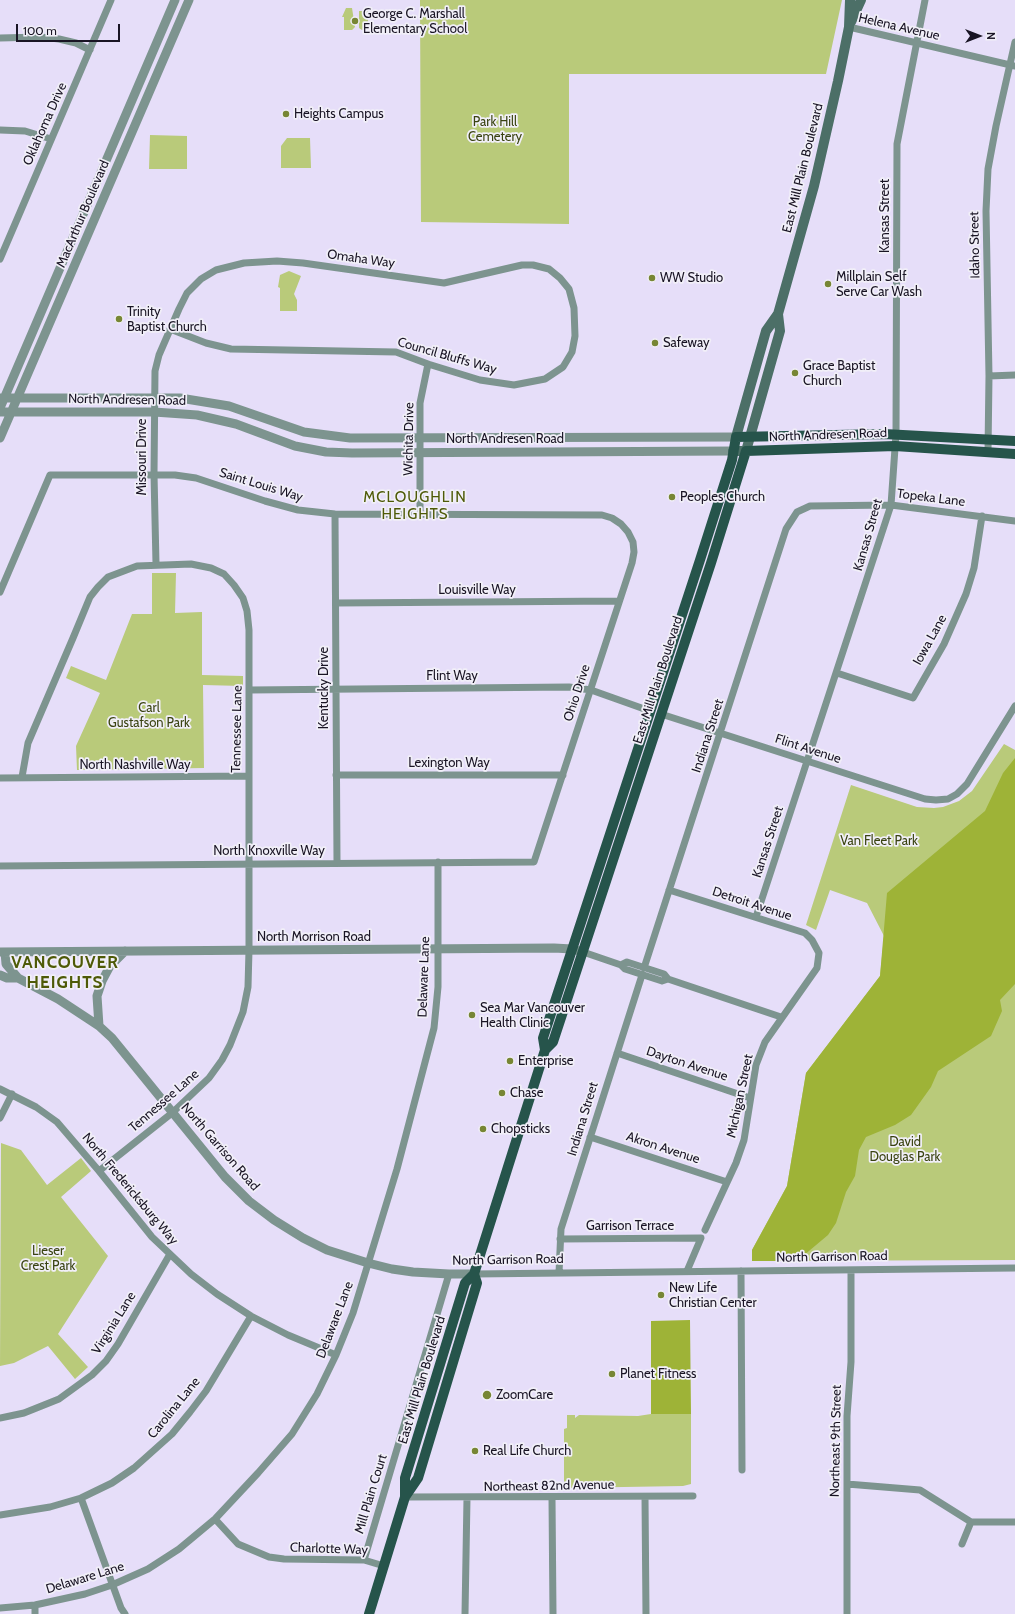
<!DOCTYPE html>
<style>
body{margin:0}
#map{position:relative;width:1015px;height:1614px;overflow:hidden;background:#e6def9;font-family:Cabin,sans-serif}
canvas{display:block}
.north{position:absolute;left:959px;top:16px;width:40px;height:40px;-webkit-text-stroke:3px #f1eff8;paint-order:stroke;rotate:90deg;font-size:11px;font-weight:700;line-height:16px;text-align:center;color:#191424}
.north::after{content:'';display:block;margin:auto;width:14px;height:18px;background:#191424;clip-path:polygon(50% 0,100% 100%,50% 72%,0 100%)}
.scale{position:absolute;left:16px;top:24px;width:104px;height:18px;box-sizing:border-box;border:2px solid #191424;border-top:0;padding-left:5px;font-size:12px;line-height:14px;white-space:nowrap;color:#191424;-webkit-text-stroke:3px #f1eff8;paint-order:stroke}
</style>
<div id="map">
<canvas width="1015" height="1614"></canvas>
<div class="north">N</div>
<div class="scale">100 m</div>
</div>
<script>
const g = document.querySelector('canvas').getContext('2d');
g.lineJoin = 'round';
function fillPath(path, color) {
  g.fillStyle = color;
  g.fill(path, 'evenodd');
}
function toPath(rows) {
  const path = new Path2D();
  for (const r of rows) {
    path.moveTo(r[0], r[1]);
    for (let i = 2; i < r.length; i += 2) path.lineTo(r[i], r[i + 1]);
  }
  return path;
}
function strokePath(path, color, width, dash) {
  g.strokeStyle = color;
  g.lineWidth = width;
  g.lineCap = dash ? 'butt' : 'round';
  g.setLineDash(dash || []);
  g.stroke(path);
}
function drawText(font, color, halo, rows, align = 'center') {
  g.font = font + ' Cabin,sans-serif';
  g.lineWidth = 3.5;
  g.setLineDash([]);
  g.textBaseline = 'middle';
  g.strokeStyle = halo;
  g.fillStyle = color;
  for (const [text, x, y, turn = 0] of rows) {
    g.save();
    g.translate(x, y);
    g.rotate((+turn || 0) * Math.PI / 180);
    g.textAlign = isNaN(turn) ? turn : align;
    if (halo) g.strokeText(text, 0, 0);
    g.fillText(text, 0, 0);
    g.restore();
  }
}
fillPath(toPath([
 [420,0,842,0,826,74,569,74,569,224,421,222],
 [346,8,352,8,355,27,352,30,344,30,344,17,342,17],
 [359,11,368,11,368,30,362,30,359,28],
 [150,135,187,136,187,169,149,169],
 [287,138,310,138,311,168,281,168,281,146],
 [289,271,301,276,294,294,297,300,297,311,280,311,280,288,278,287,280,275],
 [152,573,176,573,175,613,202,612,202,675,243,676,243,686,203,685,204,768,77,770,76,746,100,693,66,678,71,666,106,680,132,614,152,614],
 [1004,744,1015,750,1015,1260,752,1261,752,1250,787,1186,806,1073,880,976,884,936,867,903,830,890,816,930,806,925,851,785,917,807,934,808,943,807,959,801,972,791],
 [1,1143,21,1150,47,1185,81,1158,91,1171,61,1197,108,1256,58,1334,88,1367,75,1379,48,1346,14,1363,0,1366],
 [651,1414,691,1414,691,1484,683,1486,564,1488,564,1429,567,1428,567,1415,575,1415,575,1418,579,1415,638,1416]
]), '#b9ca7a');
fillPath(toPath([
 [1015,758,1015,984,1000,1000,1002,1011,991,1036,938,1071,931,1087,911,1115,895,1125,866,1137,859,1150,855,1176,846,1192,836,1223,828,1235,797,1261,752,1261,752,1250,787,1186,806,1073,880,976,887,893,985,811,1003,773],
 [690,1320,691,1414,651,1414,651,1321]
]), '#9eb337');
strokePath(toPath([
 [849,27,1015,66],
 [0,38,41,37,59,39,76,43,90,50],
 [0,130,25,131,51,139],
 [0,259,111,0],
 [989,376,1015,375],
 [988,451,989,376,986,211,988,169,996,126,1015,42],
 [335,514,337,862],
 [420,514,420,403,428,364],
 [156,564,154,474,155,371,159,355,179,309,187,293,201,279,216,270,244,263,277,261,303,263,444,283,522,265,533,265,549,269,560,278,569,289,574,308,575,336,572,352,563,367,545,379,514,385,480,380,428,364,396,352,231,349,206,343,170,329],
 [0,592,50,475,175,475,196,478,265,501,298,510,335,514,602,515,612,518,621,524,628,532,633,542,634,552,632,563,534,862,0,866],
 [336,603,619,601],
 [837,673,913,698,944,644,966,594,974,568,982,516],
 [250,690,569,687,591,690,650,711],
 [661,714,925,799,936,800,948,799,957,794,967,784,1015,706],
 [336,775,563,775],
 [22,777,28,743,73,638,90,597,98,587,108,577,137,566,191,564,211,568,224,574,234,585,243,598,247,611,249,630,249,950,248,987,243,1012,230,1045,222,1060,209,1078,172,1113,99,1171],
 [0,778,249,776],
 [669,890,805,933,812,940,819,953,817,968,765,1042,756,1065,744,1140,736,1163,705,1230],
 [756,917,891,505,896,434,897,144,925,0],
 [583,952,621,965,625,969,662,981,668,979],
 [621,965,627,962,664,974,668,979,781,1017],
 [644,968,786,529,797,512,810,506,891,505,1015,521],
 [617,1053,750,1098],
 [0,1089,36,1107,57,1122,99,1171,152,1237,191,1274,217,1294,251,1316,288,1335,336,1355],
 [0,1118,12,1094],
 [590,1137,727,1182],
 [560,1239,701,1238,687,1271],
 [741,1271,742,1470],
 [559,1273,561,1229,642,975],
 [474,1274,1015,1268],
 [0,1418,24,1413,59,1399,92,1375,106,1361,118,1344,170,1254],
 [847,1484,920,1490,971,1522,1015,1522],
 [405,1497,693,1496],
 [645,1497,646,1614],
 [81,1498,121,1608,125,1614],
 [552,1498,553,1614],
 [0,1515,50,1507,81,1498,112,1483,134,1468,172,1434,190,1412,206,1391,251,1316],
 [215,1519,238,1544,269,1557,284,1559,364,1560,384,1566],
 [962,1544,971,1522],
 [364,1560,449,1274],
 [0,1608,35,1605,85,1594,112,1585,148,1569,179,1549,215,1519,258,1473,292,1434,317,1394,336,1355,353,1313,397,1169,434,1028,438,987,438,862],
 [35,1614,35,1605],
 [465,1614,467,1498],
 [847,1614,847,1416,851,1362,851,1270]
]), '#7d948f', 7);
strokePath(toPath([
 [0,398,180,398,229,406,304,432,350,438,736,437],
 [0,408,175,0],
 [0,412,154,412,197,415,236,424,295,446,326,452,352,453,733,451],
 [0,438,189,0],
 [0,952,554,948,572,949,583,952],
 [5,952,6,964,18,978,58,999,99,1026,112,1038,225,1177,249,1201,274,1220,303,1238,327,1250,368,1263,392,1269,413,1272,449,1274,474,1274],
 [0,975,7,978,18,978],
 [99,1026,97,996,102,981,110,966,125,951]
]), '#7d948f', 9);
strokePath(toPath([
 [851,22,861,0],
 [736,437,766,331,778,314,814,186,838,81,849,27,850,0],
 [733,451,746,451,780,331,778,314]
]), '#4c6f67', 10);
strokePath(toPath([
 [545,1050,543,1038,700,560,732,460,736,437,884,434,1015,441],
 [405,1497,418,1478,477,1283,474,1274],
 [369,1614,405,1497,405,1478,465,1283,474,1274,545,1050,553,1042,711,563,746,451,895,446,1015,454]
]), '#26544b', 10);
for (const [x, y, r, color] of [
 [355,21,4,"#778634"],
 [286,114,4,"#778634"],
 [652,278,4,"#778634"],
 [828,284,4,"#778634"],
 [119,319,4,"#778634"],
 [655,343,4,"#778634"],
 [795,373,4,"#778634"],
 [672,497,4,"#778634"],
 [472,1015,4,"#778634"],
 [510,1061,4,"#778634"],
 [502,1093,4,"#778634"],
 [483,1129,4,"#778634"],
 [661,1295,4,"#778634"],
 [612,1374,4,"#778634"],
 [487,1395,5,"#778634"],
 [475,1451,4,"#778634"]
]) {
  const dot = new Path2D();
  dot.arc(x, y, r, 0, 2 * Math.PI);
  g.fillStyle = color;
  g.fill(dot);
  strokePath(dot, '#f1eff8', 1.5);
}
drawText('13px', '#191424', '#f1eff8', [
 ["George C. Marshall",363,14],
 ["Elementary School",363,29],
 ["Heights Campus",294,114],
 ["Millplain Self",836,277],
 ["Serve Car Wash",836,292],
 ["WW Studio",660,278],
 ["Trinity",127,312],
 ["Baptist Church",127,327],
 ["Safeway",663,343],
 ["Grace Baptist",803,366],
 ["Church",803,381],
 ["Peoples Church",680,497],
 ["Sea Mar Vancouver",480,1008],
 ["Health Clinic",480,1023],
 ["Enterprise",518,1061],
 ["Chase",510,1093],
 ["Chopsticks",491,1129],
 ["New Life",669,1288],
 ["Christian Center",669,1303],
 ["Planet Fitness",620,1374],
 ["ZoomCare",496,1395],
 ["Real Life Church",483,1451]
], 'left');
drawText('13px', '#191424', '#f1eff8', [
 ["Helena Avenue",899,27,13],
 ["Oklahoma Drive",45,124,-66],
 ["East Mill Plain Boulevard",803,168,-76],
 ["MacArthur Boulevard",83,214,-67],
 ["Kansas Street",885,216,-90],
 ["Idaho Street",975,245,-91],
 ["Omaha Way",361,259,8],
 ["Council Bluffs Way",447,356,16],
 ["North Andresen Road",127,400,1],
 ["North Andresen Road",828,435,-2],
 ["Wichita Drive",409,439,-89],
 ["North Andresen Road",505,439],
 ["Missouri Drive",142,457,-90],
 ["Saint Louis Way",261,485,17],
 ["Topeka Lane",931,498,7],
 ["Kansas Street",868,535,-74],
 ["Louisville Way",477,590],
 ["Iowa Lane",930,640,-61],
 ["Flint Way",452,676],
 ["East Mill Plain Boulevard",658,680,-72],
 ["Kentucky Drive",324,688,-90],
 ["Ohio Drive",577,693,-72],
 ["Tennessee Lane",237,729,-89],
 ["Indiana Street",708,736,-72],
 ["Flint Avenue",808,749,18],
 ["Lexington Way",449,763],
 ["North Nashville Way",135,765],
 ["Kansas Street",768,842,-72],
 ["North Knoxville Way",269,851],
 ["Detroit Avenue",752,904,18],
 ["North Morrison Road",314,937],
 ["Delaware Lane",424,977,-88],
 ["Dayton Avenue",687,1064,18],
 ["Michigan Street",740,1096,-78],
 ["Tennessee Lane",164,1101,-41],
 ["Indiana Street",583,1119,-73],
 ["North Garrison Road",220,1147,49],
 ["Akron Avenue",663,1148,18],
 ["North Fredericksburg Way",130,1189,50],
 ["Garrison Terrace",630,1226],
 ["North Garrison Road",832,1257,-1],
 ["North Garrison Road",508,1260,-1],
 ["Delaware Lane",335,1320,-69],
 ["Virginia Lane",114,1323,-58],
 ["East Mill Plain Boulevard",422,1380,-73],
 ["Carolina Lane",174,1408,-51],
 ["Northeast 9th Street",836,1441,-89],
 ["Northeast 82nd Avenue",549,1486,-1],
 ["Mill Plain Court",371,1494,-73],
 ["Charlotte Way",329,1549,2],
 ["Delaware Lane",85,1578,-17]
]);
drawText('13px', '#3a4311', '#f1eff8', [
 ["Park Hill",495,122],
 ["Cemetery",495,137],
 ["Carl",149,708],
 ["Gustafson Park",149,723],
 ["Van Fleet Park",879,841],
 ["David",905,1142],
 ["Douglas Park",905,1157],
 ["Lieser",48,1251],
 ["Crest Park",48,1266]
]);
g.letterSpacing = '1px';
drawText('15px', '#4e5a07', '#f1eff8', [
 ["MCLOUGHLIN",415,498],
 ["HEIGHTS",415,515]
]);
g.letterSpacing = '0px';
g.letterSpacing = '1px';
drawText('bold 17px', '#4e5a07', '#f1eff8', [
 ["VANCOUVER",65,963],
 ["HEIGHTS",65,983]
]);
g.letterSpacing = '0px';
</script>
